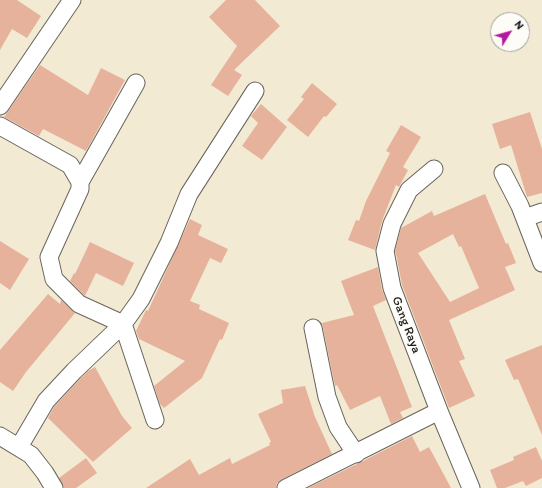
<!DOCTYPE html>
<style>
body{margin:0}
#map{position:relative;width:542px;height:488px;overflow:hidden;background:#f3ead3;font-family:Itim,sans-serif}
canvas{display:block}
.north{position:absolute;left:490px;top:12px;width:40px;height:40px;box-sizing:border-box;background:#fdfcf7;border:1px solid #a3a29f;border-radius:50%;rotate:53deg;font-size:11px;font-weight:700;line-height:16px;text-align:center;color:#1c1c1c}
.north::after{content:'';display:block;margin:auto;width:14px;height:18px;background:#b5179e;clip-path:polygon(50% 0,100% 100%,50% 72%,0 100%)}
</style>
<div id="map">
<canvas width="542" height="488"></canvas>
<div class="north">N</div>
</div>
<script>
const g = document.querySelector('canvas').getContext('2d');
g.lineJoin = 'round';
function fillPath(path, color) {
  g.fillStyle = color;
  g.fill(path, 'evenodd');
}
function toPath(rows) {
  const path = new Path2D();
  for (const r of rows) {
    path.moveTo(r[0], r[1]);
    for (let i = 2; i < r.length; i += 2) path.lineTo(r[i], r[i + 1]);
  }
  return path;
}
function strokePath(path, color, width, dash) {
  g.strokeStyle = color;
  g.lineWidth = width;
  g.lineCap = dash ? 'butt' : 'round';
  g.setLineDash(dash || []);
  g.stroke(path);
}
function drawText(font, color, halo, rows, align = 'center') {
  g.font = font + ' Itim,sans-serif';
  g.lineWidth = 4;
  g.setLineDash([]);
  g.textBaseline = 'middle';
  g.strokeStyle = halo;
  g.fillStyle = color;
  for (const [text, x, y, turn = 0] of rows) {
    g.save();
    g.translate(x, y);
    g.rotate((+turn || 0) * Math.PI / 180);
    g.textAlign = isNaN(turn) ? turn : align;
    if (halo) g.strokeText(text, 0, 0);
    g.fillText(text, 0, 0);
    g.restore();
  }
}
fillPath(toPath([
 [0,0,17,0,41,16,27,38,12,29,0,50],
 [226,0,255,0,280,26,234,70,242,75,228,96,211,85,237,46,209,17],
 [40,65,88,95,101,68,125,80,86,151,43,129,39,136,4,117],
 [312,83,337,104,326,117,324,116,308,137,287,120,304,99,301,97],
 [261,104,287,127,262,160,242,146,258,123,251,116],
 [530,112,542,149,542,193,527,197,511,145,500,149,492,124],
 [401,125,421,137,403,167,408,170,399,187,396,185,382,221,375,250,348,240,356,220,359,221,366,201,390,153,386,151],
 [485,194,506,244,508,243,516,263,505,267,515,290,449,320,465,359,459,361,475,396,449,408,402,285,397,259,398,259,397,258,395,251,401,228,432,211,434,216],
 [453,234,459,247,461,246,479,288,450,302,418,253],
 [190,219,202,225,198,235,228,249,221,263,210,258,190,301,200,305,199,309,229,323,222,340,220,339,202,378,164,408,160,404,154,386,185,361,139,339,136,331,146,310,148,311],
 [0,241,29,259,10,290,0,283],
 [90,242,134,263,123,286,96,273,85,296,70,281,74,273,75,274],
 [378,267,382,290,386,300,373,306,412,407,400,412,403,418,391,424,380,396,350,410,337,385,335,386,322,323,354,315,341,281],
 [48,294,60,304,61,300,75,313,26,372,13,391,0,382,0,350],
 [542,345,542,435,518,379,514,380,505,360],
 [95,367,122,416,132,428,93,462,48,418,54,407,81,378,88,371],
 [305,386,315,417,332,454,282,479,277,483,276,488,146,488,190,459,199,475,230,458,232,464,270,445,269,443,271,442,258,414,283,403,281,390],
 [412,436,420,452,429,447,451,488,308,488,361,462],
 [536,447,542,461,542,478,526,486,523,481,505,488,497,488,490,470,514,460,513,457],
 [86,458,97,473,76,488,64,488,59,478]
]), '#e6b29b');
const minor = toPath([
 [0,106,72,0],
 [0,126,70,165,80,182,80,189,49,257,54,279,79,304,123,324,155,420],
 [434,169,409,190,392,224,385,251,392,288,439,411,471,488],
 [503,173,520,206,542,263],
 [80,182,136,83],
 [525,218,542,212],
 [313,328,327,397,338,427,356,454],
 [0,436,31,455,45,473,54,488],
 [19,447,46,401,74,371,123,324,141,299,169,243,189,194,255,91],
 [286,488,439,411]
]);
strokePath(minor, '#67645c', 19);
strokePath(minor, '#fff', 17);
drawText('13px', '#1c1c1c', '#fdfcf7', [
 ["Gang Raya",406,325,69]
]);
</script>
